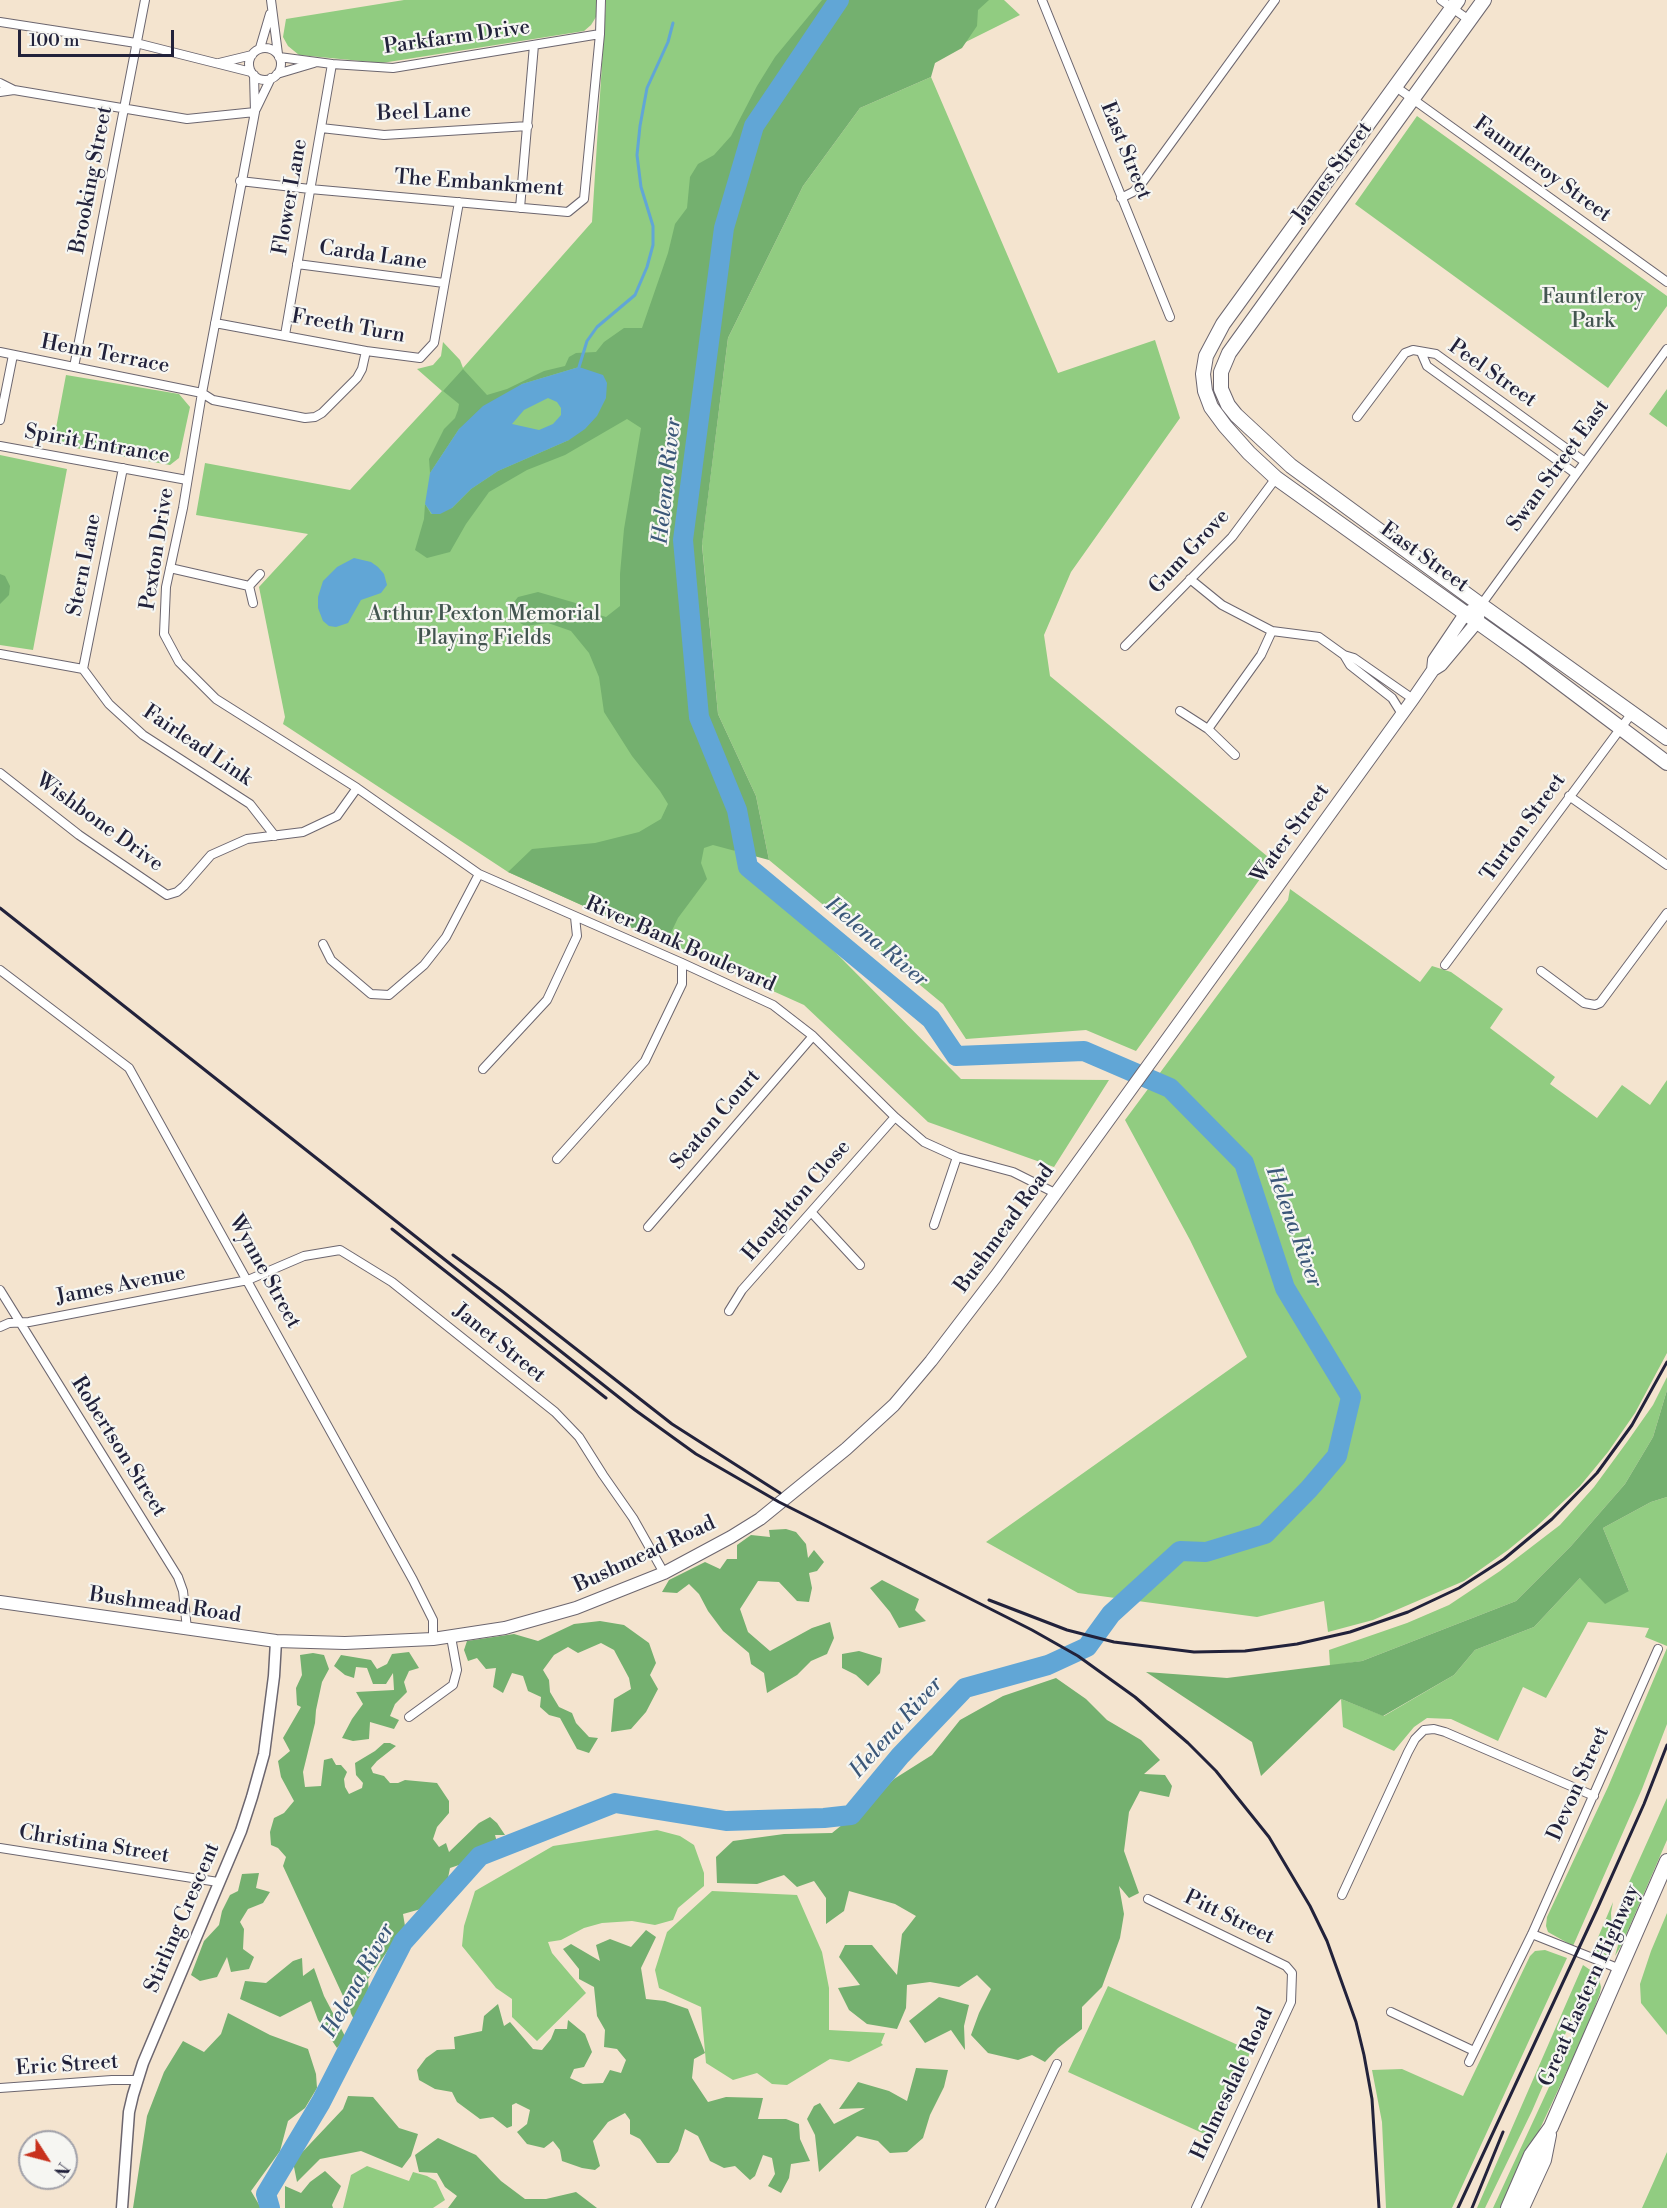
<!DOCTYPE html>
<style>
body{margin:0}
#map{position:relative;width:1667px;height:2208px;overflow:hidden;background:#f4e4cf;font-family:"Libre Bodoni",serif}
canvas{display:block}
.north{position:absolute;left:18px;top:2130px;width:60px;height:60px;box-sizing:border-box;background:#f6f6f2;border:2px solid #a1a1a9;border-radius:50%;rotate:126deg;font-size:16px;font-weight:700;line-height:24px;text-align:center;color:#22223b}
.north::after{content:'';display:block;margin:auto;width:21px;height:27px;background:#c8321e;clip-path:polygon(50% 0,100% 100%,50% 72%,0 100%)}
.scale{position:absolute;left:18px;top:30px;width:156px;height:27px;box-sizing:border-box;border:3px solid #22223b;border-top:0;padding-left:8px;font-size:18px;line-height:21px;white-space:nowrap;color:#22223b;-webkit-text-stroke:4px #f6f6f2;paint-order:stroke}
</style>
<div id="map">
<canvas width="1667" height="2208"></canvas>
<div class="north">N</div>
<div class="scale">100 m</div>
</div>
<script>
const g = document.querySelector('canvas').getContext('2d');
g.lineJoin = 'round';
function fillPath(path, color) {
  g.fillStyle = color;
  g.fill(path, 'evenodd');
}
function toPath(rows) {
  const path = new Path2D();
  for (const r of rows) {
    if (r.length === 3) {
      path.moveTo(r[0] + r[2], r[1]);
      path.arc(r[0], r[1], r[2], 0, 2 * Math.PI);
      continue;
    }
    path.moveTo(r[0], r[1]);
    for (let i = 2; i < r.length; i += 2) path.lineTo(r[i], r[i + 1]);
  }
  return path;
}
function strokePath(path, color, width, dash) {
  g.strokeStyle = color;
  g.lineWidth = width;
  g.lineCap = dash ? 'butt' : 'round';
  g.setLineDash(dash || []);
  g.stroke(path);
}
function drawText(font, color, halo, rows, align = 'center') {
  g.font = font + ' "Libre Bodoni",serif';
  g.lineWidth = 4.5;
  g.setLineDash([]);
  g.textBaseline = 'middle';
  g.strokeStyle = halo;
  g.fillStyle = color;
  for (const [text, x, y, turn = 0] of rows) {
    g.save();
    g.translate(x, y);
    g.rotate((+turn || 0) * Math.PI / 180);
    g.textAlign = isNaN(turn) ? turn : align;
    if (halo) g.strokeText(text, 0, 0);
    g.fillText(text, 0, 0);
    g.restore();
  }
}
fillPath(toPath([
 [404,0,596,0,596,17,591,25,584,31,382,63,299,55,288,46,283,37,286,19],
 [606,0,1004,0,1020,15,787,131,671,498,728,844,961,1079,1109,1080,1054,1167,928,1122,804,1005,508,872,283,724,285,717,259,587,308,534,196,515,205,463,350,490,442,391,417,369,433,365,441,356,443,342,460,360,463,368,592,222],
 [931,77,1058,373,1155,340,1180,418,1071,572,1044,635,1050,676,1273,861,1136,1051,1086,1030,966,1039,943,1004,769,860,756,796,718,714,702,544,728,338,803,186,860,108],
 [1417,116,1667,296,1667,306,1608,388,1355,204],
 [66,375,179,394,190,407,179,458,170,465,53,444],
 [1667,389,1667,427,1649,414],
 [0,455,67,469,33,650,0,645],
 [1290,889,1420,982,1432,966,1451,972,1503,1009,1490,1028,1555,1077,1550,1084,1597,1118,1622,1085,1650,1105,1667,1080,1667,1353,1635,1413,1608,1452,1580,1486,1536,1527,1508,1550,1464,1581,1373,1620,1328,1632,1324,1601,1257,1617,1078,1593,986,1542,1247,1357,1190,1240,1125,1120,1288,900],
 [1667,1377,1667,1390,1653,1437,1625,1484,1571,1546,1516,1601,1362,1661,1330,1666,1329,1650,1407,1623,1449,1605,1500,1571,1560,1525,1594,1487,1627,1442,1653,1405],
 [1667,1497,1667,1646,1645,1637,1649,1628,1588,1622,1546,1698,1523,1687,1498,1741,1451,1719,1427,1718,1414,1727,1394,1751,1343,1727,1341,1699,1384,1716,1454,1675,1475,1650,1534,1627,1580,1578,1629,1591,1603,1528,1651,1502],
 [1667,1648,1667,1724,1642,1789,1573,1946,1548,1932,1546,1926,1547,1917,1608,1787],
 [1667,1798,1667,1840,1622,1944,1615,1956,1620,1938,1619,1909,1622,1898],
 [657,1830,680,1836,694,1845,704,1873,704,1886,678,1908,673,1920,655,1925,632,1921,602,1923,584,1928,561,1940,548,1942,552,1953,586,1993,537,2041,512,2017,512,1999,496,1988,462,1946,464,1926,475,1891,553,1846],
 [712,1891,797,1895,822,1952,829,1988,829,2030,885,2033,881,2043,883,2045,849,2062,830,2059,787,2085,772,2084,757,2073,733,2080,706,2063,701,2007,659,1988,655,1970,667,1932],
 [1613,1902,1611,1913,1612,1937,1610,1948,1604,1960,1591,1954],
 [1667,1913,1667,2035,1641,2003,1640,1984,1651,1951],
 [1545,1950,1567,1958,1452,2208,1386,2208,1382,2122,1372,2070,1402,2069,1463,2096,1530,1956,1535,1951],
 [1583,1965,1596,1974,1596,1980,1589,1995,1573,2016,1532,2111,1485,2208,1477,2208],
 [1599,1979,1601,1987,1600,1993,1586,2030,1503,2208,1493,2208],
 [1108,1986,1251,2051,1211,2137,1068,2072],
 [1667,2152,1667,2208,1642,2208],
 [367,2166,409,2181,413,2172,427,2176,436,2181,445,2200,433,2208,343,2208,351,2175]
]), '#91cc81');
fillPath(toPath([
 [822,0,989,0,978,10,977,26,962,48,935,63,931,77,860,108,803,186,728,338,702,545,718,714,756,796,769,860,713,845,704,848,701,863,707,879,678,918,666,943,508,872,532,849,595,843,639,832,661,819,668,804,660,791,632,756,604,712,599,677,589,653,571,631,548,623,525,626,509,616,510,607,518,597,538,592,579,604,596,614,606,617,620,606,620,574,624,529,641,428,627,419,565,455,527,470,489,492,466,524,450,552,427,558,415,550,424,519,425,504,431,514,452,508,471,489,498,471,569,440,579,367,522,384,459,429,430,473,429,459,444,429,455,418,458,410,459,404,443,391,463,369,487,395,507,389,544,371,565,366,569,357,576,353,596,352,604,342,624,328,642,328,668,253,675,224,687,208,690,177,698,164,714,155,731,136,757,86,775,57],
 [0,574,5,576,10,586,9,595,0,604],
 [1667,1390,1667,1497,1651,1502,1603,1528,1629,1591,1605,1604,1580,1578,1534,1627,1475,1650,1454,1675,1383,1716,1341,1699,1261,1776,1252,1742,1146,1672,1227,1678,1362,1661,1516,1601,1571,1546,1625,1484,1653,1437],
 [786,1529,796,1532,806,1544,808,1558,814,1550,824,1562,817,1571,809,1573,812,1588,809,1602,797,1601,779,1582,758,1581,740,1609,748,1632,770,1651,812,1628,830,1622,834,1638,827,1654,811,1661,797,1675,767,1693,764,1673,751,1664,749,1653,723,1631,708,1611,699,1594,689,1584,677,1593,662,1592,669,1580,705,1562,720,1569,727,1559,737,1559,737,1545,751,1535,770,1537,769,1530],
 [882,1580,919,1599,915,1610,926,1621,899,1628,890,1612,870,1588],
 [600,1621,624,1625,649,1643,656,1663,650,1675,658,1689,646,1712,631,1729,611,1732,614,1699,631,1689,629,1678,614,1650,601,1643,578,1653,568,1647,554,1655,543,1670,549,1680,550,1692,559,1707,572,1713,576,1723,589,1737,598,1738,589,1753,577,1749,560,1718,549,1715,540,1707,541,1697,528,1691,523,1676,512,1673,503,1693,493,1687,496,1668,486,1669,477,1658,468,1661,464,1650,467,1641,514,1634,538,1641,574,1624],
 [859,1651,882,1658,880,1673,868,1686,856,1675,842,1668,842,1654],
 [409,1652,419,1668,409,1671,404,1682,407,1692,395,1704,390,1716,399,1720,394,1729,370,1722,369,1739,353,1741,342,1738,352,1719,363,1704,356,1692,394,1690,393,1673,386,1684,373,1684,367,1668,356,1667,354,1678,345,1675,334,1666,341,1655,371,1660,377,1669,387,1664,392,1654],
 [313,1653,324,1655,329,1669,322,1682,316,1710,315,1723,303,1772,305,1787,321,1786,324,1760,332,1758,336,1765,341,1765,347,1772,344,1779,345,1787,349,1794,362,1788,363,1783,356,1775,355,1763,375,1751,384,1743,390,1743,396,1746,377,1761,371,1768,373,1773,384,1776,390,1783,398,1783,405,1780,437,1783,449,1801,449,1813,437,1827,433,1839,439,1847,446,1843,449,1852,479,1823,490,1817,497,1823,505,1835,495,1835,497,1842,472,1853,462,1864,450,1868,448,1878,436,1895,421,1909,403,1914,405,1926,368,1979,369,1993,360,2005,355,2022,283,1866,286,1857,278,1848,271,1845,270,1832,274,1818,284,1813,294,1801,281,1777,278,1761,290,1751,283,1738,301,1707,297,1705,296,1688,302,1675,300,1655],
 [1056,1678,1086,1699,1107,1720,1141,1740,1160,1760,1144,1774,1165,1775,1172,1786,1169,1797,1140,1791,1129,1812,1124,1851,1139,1893,1129,1898,1119,1886,1124,1914,1120,1938,1102,1987,1082,2007,1082,2029,1058,2048,1045,2062,1032,2055,1018,2060,988,2053,971,2035,979,2013,991,1989,977,1975,959,1987,930,1982,907,1985,906,2008,897,2029,867,2024,849,2010,838,1988,860,1985,839,1957,845,1945,872,1945,897,1975,902,1934,916,1916,895,1904,849,1891,844,1911,826,1924,826,1898,814,1881,797,1887,784,1875,757,1884,717,1883,716,1857,733,1841,784,1834,832,1833,878,1796,894,1779,932,1755,960,1720,1003,1696],
 [259,1873,256,1888,270,1892,263,1903,248,1909,240,1922,244,1929,243,1949,254,1957,249,1969,231,1972,227,1957,217,1977,200,1981,191,1975,204,1941,219,1925,222,1911,230,1895,238,1891,242,1874],
 [646,1930,656,1937,641,1968,646,1999,665,2001,688,2009,705,2053,694,2059,692,2078,708,2102,726,2097,763,2098,758,2119,786,2119,799,2124,800,2139,810,2161,791,2164,789,2178,781,2193,768,2186,775,2174,772,2158,763,2155,755,2176,750,2180,735,2166,724,2168,710,2161,698,2136,685,2129,678,2151,669,2163,657,2163,640,2139,630,2134,630,2120,625,2113,608,2122,593,2141,600,2166,595,2170,582,2168,562,2161,560,2150,553,2141,544,2148,527,2144,517,2132,527,2124,530,2110,516,2103,512,2105,512,2126,507,2128,493,2117,480,2119,457,2102,452,2092,435,2089,419,2080,417,2070,426,2058,437,2050,455,2049,454,2037,482,2031,484,2016,498,2004,504,2026,510,2022,533,2049,542,2050,551,2039,555,2029,567,2029,568,2020,585,2034,592,2052,584,2067,574,2069,570,2078,583,2084,603,2083,610,2070,621,2073,626,2060,617,2049,604,2047,605,2030,597,2016,594,1987,579,1979,579,1969,563,1949,571,1944,600,1961,596,1945,610,1939,631,1947],
 [302,1958,303,1976,314,1968,324,1996,346,2038,337,2048,318,2020,311,2001,280,2017,240,1999,245,1981,266,1983,293,1961],
 [939,1997,969,2005,964,2026,965,2050,951,2030,925,2043,909,2021],
 [228,2013,270,2035,308,2049,316,2074,317,2088,305,2108,288,2121,280,2151,251,2191,261,2208,133,2208,147,2116,164,2072,183,2041,204,2052,221,2034],
 [916,2068,948,2070,944,2087,930,2115,923,2138,907,2152,890,2153,878,2141,857,2136,819,2172,815,2135,807,2119,814,2106,820,2103,834,2124,865,2108,839,2109,858,2082,889,2091,907,2101],
 [348,2096,373,2097,399,2128,418,2134,411,2156,402,2168,361,2151,320,2159,297,2182,293,2162,343,2109],
 [438,2138,476,2155,501,2181,525,2199,546,2199,576,2192,597,2208,448,2208,457,2196,445,2187,437,2173,419,2172,415,2155],
 [325,2171,341,2186,332,2205,333,2208,285,2208,285,2186,301,2193,310,2182]
]), '#74b06f');
fillPath(toPath([
 [579,367,603,375,607,383,606,398,597,416,585,429,569,440,498,471,471,489,452,508,440,514,432,514,425,504,430,473,459,429,483,406,522,384],
 [548,398,557,402,561,408,561,415,553,424,539,430,512,424,524,410],
 [354,558,371,562,378,567,384,574,387,585,381,593,361,600,348,623,336,627,329,626,323,621,318,608,318,597,323,581,337,567]
]), '#61a6d6');
strokePath(toPath([
 [579,367,587,341,597,327,635,295,647,267,653,245,653,226,641,187,637,155,640,126,647,88,668,42,673,23]
]), '#61a6d6', 3);
strokePath(toPath([
 [270,2208,266,2194,321,2102,403,1942,480,1856,615,1803,726,1821,824,1818,851,1815,900,1756,965,1688,1048,1665,1087,1647,1111,1614,1180,1551,1206,1552,1265,1534,1309,1489,1337,1456,1351,1397,1285,1288,1244,1163,1170,1088,1084,1051,956,1056,931,1019,748,867,737,810,699,717,683,540,724,228,754,126,839,0]
]), '#61a6d6', 20);
const minor = toPath([
 [271,0,278,54],
 [1042,0,1170,317],
 [1441,0,1469,20],
 [0,22,136,43,251,72],
 [260,48,270,14],
 [265,64,16],
 [279,57,332,64,393,68,600,34],
 [219,63,252,55],
 [277,74,314,63],
 [254,75,255,112,202,393,183,508,166,587,164,634,179,662,216,699,357,788,479,874],
 [0,83,14,90],
 [1396,87,1667,282],
 [0,92,14,90,187,119,255,112],
 [256,109,271,78],
 [321,128,384,135,528,126],
 [240,181,310,189,568,212,584,199,600,34,601,0],
 [1121,198,1133,192,1142,183,1275,0],
 [520,208,534,45],
 [297,264,444,283],
 [215,323,366,351,420,358,434,343,459,202],
 [285,335,332,64],
 [0,352,202,393,213,400,305,418,315,417,322,413,357,378,362,369,366,351],
 [1421,352,1427,366,1576,474],
 [74,367,145,0],
 [1357,417,1405,353,1413,350,1436,354,1585,462],
 [0,420,13,355],
 [0,446,187,480],
 [170,568,249,586],
 [1190,579,1222,605,1272,631,1319,637,1344,655,1354,658,1413,699],
 [249,586,253,603],
 [249,586,260,574],
 [1481,605,1667,349],
 [1125,646,1232,537,1276,478],
 [0,654,83,669,109,704,143,735,250,804,275,836],
 [1344,655,1350,665,1392,698,1402,714],
 [83,669,123,468],
 [1180,711,1208,729,1235,755],
 [1208,729,1261,655,1272,631],
 [0,773,79,835,167,895,177,892,184,886,211,855,247,839,303,832,337,816,357,788],
 [1569,796,1667,865],
 [323,944,331,960,371,994,389,995,424,965,446,937,479,874,682,963,773,1005,813,1036,895,1117,924,1142,957,1157,1013,1172,1055,1193],
 [1445,965,1632,713],
 [0,970,129,1068,413,1580,433,1620,433,1639],
 [1541,971,1584,1003,1595,1005,1600,1003,1667,913],
 [483,1069,547,1000,577,936,575,917],
 [557,1159,645,1061,682,984,682,963],
 [812,1213,860,1265],
 [934,1225,957,1157],
 [648,1227,813,1036],
 [0,1290,178,1577,183,1591,187,1629],
 [729,1311,742,1290,895,1117],
 [0,1327,9,1323,29,1322,248,1280,304,1256,340,1250,392,1282,555,1412,579,1437,603,1475,633,1518,664,1573],
 [409,1717,453,1685,457,1670,451,1637],
 [0,1848,218,1882],
 [1342,1895,1408,1752,1415,1739,1424,1730,1434,1729,1445,1732,1594,1796],
 [1148,1899,1286,1966,1292,1973,1291,2002,1196,2208],
 [1532,1934,1620,1969],
 [1391,2012,1474,2051],
 [1469,2062,1532,1934,1658,1649],
 [0,2088,112,2080,137,2080],
 [990,2208,1057,2064]
]);
const tertiary = toPath([
 [122,2208,129,2112,133,2095,143,2063,241,1831,252,1797,264,1754,274,1676,276,1641]
]);
const secondary = toPath([
 [1433,670,1441,665,1477,622,1479,612],
 [0,1602,276,1641,345,1643,433,1639,505,1628,576,1608,664,1573,731,1537,760,1519,846,1449,894,1405,931,1361,996,1276,1413,699,1433,670,1434,660,1465,614,1481,605]
]);
const trunk = toPath([
 [1458,0,1223,324,1206,356,1203,374,1205,391,1211,407,1225,426,1249,453,1276,478,1525,656,1667,763],
 [1484,0,1229,353,1221,372,1221,389,1228,405,1236,415,1291,466,1481,605,1667,738],
 [1508,2208,1531,2155,1551,2127,1667,1861],
 [1522,2208,1544,2160,1549,2135]
]);
strokePath(minor, '#6c666f', 10);
strokePath(tertiary, '#6c666f', 13);
strokePath(secondary, '#6c666f', 14);
strokePath(trunk, '#6c666f', 16);
strokePath(minor, '#fff', 8);
strokePath(tertiary, '#fff', 10);
strokePath(secondary, '#fff', 12);
strokePath(trunk, '#fff', 14);
strokePath(toPath([
 [0,908,635,1410,696,1454,779,1502,1032,1630,1078,1656,1135,1697,1188,1743,1216,1771,1269,1837,1310,1906,1327,1941,1356,2022,1364,2055,1372,2099,1379,2208],
 [392,1229,606,1398],
 [453,1255,502,1291,672,1424,780,1493],
 [989,1600,1067,1630,1114,1642,1194,1652,1245,1651,1297,1644,1350,1632,1408,1612,1459,1588,1504,1559,1552,1519,1597,1473,1632,1425,1667,1362],
 [1458,2208,1598,1907,1644,1804,1667,1745],
 [1472,2208,1503,2132]
]), '#22223b', 3);
drawText('21px', '#22223b', '#f6f6f2', [
 ["Parkfarm Drive",457,38,-8],
 ["Beel Lane",424,113,-2],
 ["East Street",1125,151,68],
 ["Fauntleroy Street",1542,170,36],
 ["James Street",1333,173,-54],
 ["Brooking Street",92,180,-79],
 ["The Embankment",479,184,4],
 ["Flower Lane",291,197,-80],
 ["Carda Lane",373,256,8],
 ["Freeth Turn",348,327,10],
 ["Henn Terrace",105,355,11],
 ["Peel Street",1492,374,35],
 ["Spirit Entrance",97,445,10],
 ["Swan Street East",1559,466,-54],
 ["Pexton Drive",158,549,-81],
 ["Gum Grove",1190,552,-47],
 ["East Street",1424,558,36],
 ["Stern Lane",85,565,-79],
 ["Fairlead Link",197,746,34],
 ["Wishbone Drive",99,823,36],
 ["Turton Street",1524,828,-54],
 ["Water Street",1291,834,-54],
 ["River Bank Boulevard",680,945,24],
 ["Seaton Court",716,1120,-49],
 ["Houghton Close",797,1201,-49],
 ["Bushmead Road",1005,1229,-54],
 ["Wynne Street",264,1272,61],
 ["James Avenue",121,1286,-11],
 ["Janet Street",499,1344,39],
 ["Robertson Street",118,1447,58],
 ["Bushmead Road",645,1555,-25],
 ["Bushmead Road",165,1606,8],
 ["Devon Street",1579,1784,-66],
 ["Christina Street",94,1845,9],
 ["Stirling Crescent",183,1918,-67],
 ["Pitt Street",1229,1918,26],
 ["Great Eastern Highway",1590,1986,-66],
 ["Eric Street",67,2066,-4],
 ["Holmesdale Road",1233,2084,-65]
]);
drawText('21px', '#435550', '#f6f6f2', [
 ["Fauntleroy",1593,298],
 ["Park",1593,322],
 ["Arthur Pexton Memorial",484,615],
 ["Playing Fields",484,639]
]);
drawText('italic 22px', '#3b5779', '#f6f6f2', [
 ["Helena River",668,481,-84],
 ["Helena River",876,943,40],
 ["Helena River",1293,1227,70],
 ["Helena River",897,1728,-48],
 ["Helena River",359,1981,-61]
]);
</script>
